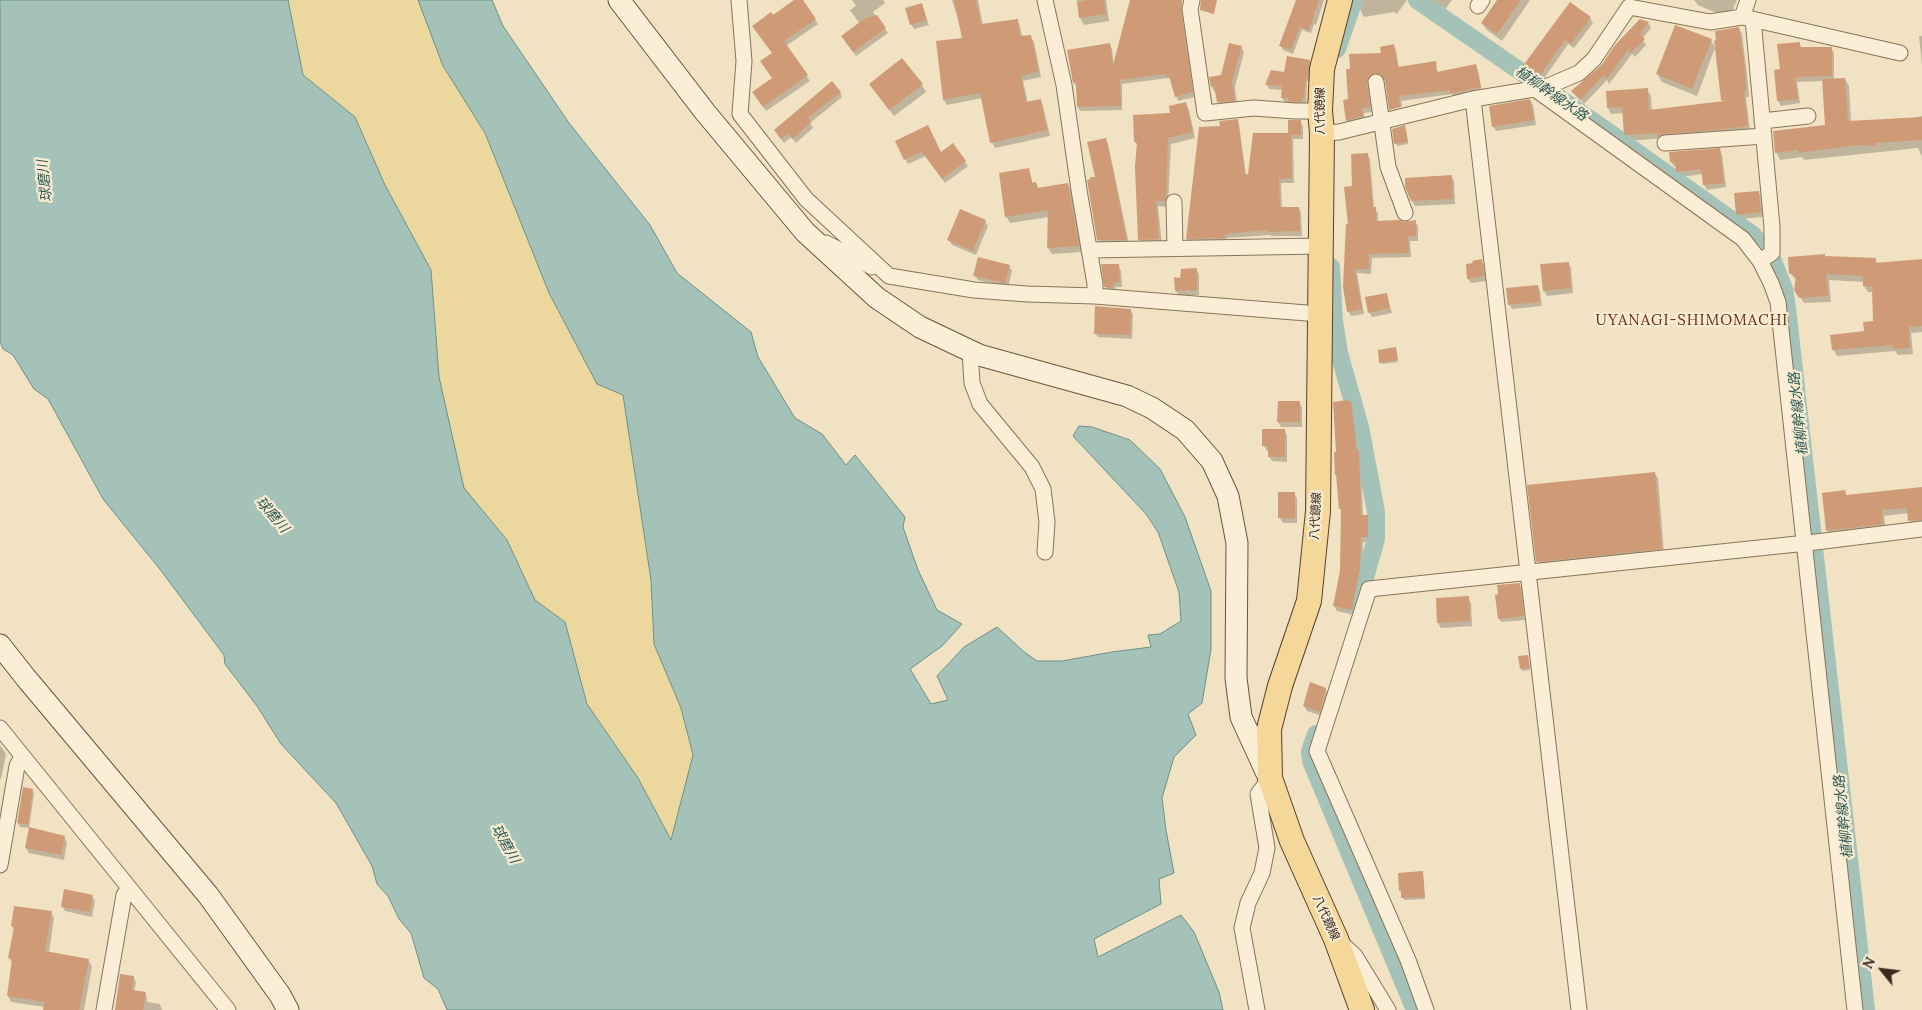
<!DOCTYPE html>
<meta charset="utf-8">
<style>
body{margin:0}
#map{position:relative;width:1922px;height:1010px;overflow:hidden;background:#f0e2c3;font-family:Lora,serif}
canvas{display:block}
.north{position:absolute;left:1857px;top:945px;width:50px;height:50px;-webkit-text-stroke:4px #f7ecd2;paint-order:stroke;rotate:299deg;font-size:14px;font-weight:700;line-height:20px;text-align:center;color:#3a2b1d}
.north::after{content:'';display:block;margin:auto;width:18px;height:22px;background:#3a2b1d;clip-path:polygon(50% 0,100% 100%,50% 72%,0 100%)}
</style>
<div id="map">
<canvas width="1922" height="1010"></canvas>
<div class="north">N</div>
</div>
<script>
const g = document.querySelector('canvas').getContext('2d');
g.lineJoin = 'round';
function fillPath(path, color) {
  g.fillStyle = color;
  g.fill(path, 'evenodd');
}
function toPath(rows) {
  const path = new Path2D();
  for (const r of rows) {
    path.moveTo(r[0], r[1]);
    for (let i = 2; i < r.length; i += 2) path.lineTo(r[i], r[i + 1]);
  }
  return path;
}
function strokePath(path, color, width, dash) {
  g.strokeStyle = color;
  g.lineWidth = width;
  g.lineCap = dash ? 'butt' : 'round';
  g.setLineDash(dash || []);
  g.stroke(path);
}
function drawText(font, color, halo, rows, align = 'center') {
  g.font = font + ' Lora,"Noto Sans JP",serif';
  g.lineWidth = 4.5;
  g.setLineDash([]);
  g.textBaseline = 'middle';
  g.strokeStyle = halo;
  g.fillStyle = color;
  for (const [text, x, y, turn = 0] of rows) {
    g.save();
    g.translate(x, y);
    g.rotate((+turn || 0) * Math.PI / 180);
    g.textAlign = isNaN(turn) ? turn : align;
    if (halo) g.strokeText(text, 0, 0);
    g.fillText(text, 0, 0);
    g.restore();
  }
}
fillPath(toPath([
 [288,0,418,0,443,66,485,133,549,293,597,383,623,395,651,580,654,644,681,708,693,756,671,841,638,778,587,704,565,622,535,600,507,540,464,488,439,377,431,270,385,185,355,117,303,75]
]), '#ecd79f');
const water = toPath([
 [0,0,288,0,303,75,355,117,385,185,431,270,439,377,464,488,507,540,535,600,565,622,587,704,638,778,671,840,693,755,681,708,654,644,651,580,623,395,597,384,549,293,485,133,443,66,418,0,492,0,503,26,569,123,650,225,677,273,751,332,758,357,795,418,822,434,846,465,855,455,905,517,903,527,918,570,937,610,962,624,942,646,910,669,931,704,948,700,937,676,964,647,997,627,1023,651,1037,661,1062,661,1112,652,1151,647,1148,635,1160,634,1181,621,1179,592,1158,532,1146,514,1073,436,1079,426,1092,427,1130,440,1160,469,1185,517,1211,591,1211,649,1202,703,1188,714,1196,735,1174,757,1162,798,1166,830,1174,873,1159,879,1161,904,1094,939,1098,957,1181,915,1194,932,1219,992,1223,1010,447,1010,438,989,424,978,411,933,399,919,388,896,377,884,372,866,336,803,281,744,257,706,225,664,224,655,159,568,103,499,48,399,34,389,13,355,3,349,0,341,0,0]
]);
fillPath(water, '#a5c2b9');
strokePath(water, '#6b9187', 1);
fillPath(toPath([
 [796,0,801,0,818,24,786,46,810,81,766,111,757,97,773,79,773,17],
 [852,0,883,0,885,3,873,12,888,33,856,56,845,41,860,24,850,10,856,6],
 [952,0,978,0,983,25,1017,20,1020,26,1022,37,1030,36,1034,42,1041,77,1023,81,1028,103,1040,100,1043,106,1050,136,995,148,992,142,982,98,947,105,944,100,964,39],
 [1076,0,1106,0,1109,21,1084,25,1080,18,1078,2],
 [1131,0,1182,0,1183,16,1194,97,1178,101,1171,80,1168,78,1122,84,1122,110,1080,111,1078,107,1077,88,1074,83,1110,44,1112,49,1114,65],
 [1297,0,1324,0,1316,25,1314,24,1311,33,1302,30,1293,54,1283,50,1281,46],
 [1359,0,1407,0,1397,14,1394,12,1364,17,1361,12],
 [1425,0,1452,0,1443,12],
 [1498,0,1530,0,1502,41,1487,30,1482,23],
 [1694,0,1737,0,1730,15,1723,16,1698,5],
 [921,4,929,25,914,29,911,24],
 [1590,18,1593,23,1574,48,1568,44,1541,83,1526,72,1523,67],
 [1648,23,1651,28,1642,39,1646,45,1635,57,1632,54,1609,84,1607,80,1584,104,1572,91],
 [1739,28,1742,34,1747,74,1749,97,1746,97,1750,131,1628,141,1625,135,1624,113,1611,114,1608,108,1607,92,1647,90,1651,96,1652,111,1724,102,1722,99],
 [1919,36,1922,36,1922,65],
 [1711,40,1715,48,1697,96,1662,82,1657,74],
 [1799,43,1802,48,1831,48,1834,53,1834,80,1845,79,1849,86,1851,122,1917,119,1917,117,1922,116,1922,157,1918,148,1804,160,1802,157,1780,160,1776,152,1826,126,1823,81,1797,82,1800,103,1781,106,1778,101,1775,71,1781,70],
 [1393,46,1396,50,1399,68,1435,63,1438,73,1475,66,1478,70,1482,92,1454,98,1452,94,1401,101,1402,106,1390,108,1385,80,1383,78,1373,79,1369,88,1372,112,1364,113,1365,121,1350,125,1347,120,1350,100,1383,54],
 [1241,47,1244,52,1235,87,1237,105,1221,107,1218,102,1216,91,1215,92,1212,87,1211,78,1222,76],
 [1309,61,1312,66,1310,82,1307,81,1306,103,1304,103,1304,106,1292,105,1290,102,1285,102,1282,98,1283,90,1269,89,1267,84],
 [922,85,926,92,894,116,875,91],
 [840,92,842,97,810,123,813,128,796,143,791,137,784,143,778,135],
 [1530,100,1533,105,1536,125,1496,131,1493,126],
 [1185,104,1189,110,1195,138,1171,144,1168,205,1168,207,1158,206,1162,245,1142,246,1139,239,1138,146,1135,142],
 [1237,120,1239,125,1246,175,1249,175,1300,122,1303,126,1303,139,1293,139,1294,183,1281,183,1282,209,1299,208,1301,213,1302,236,1271,236,1270,235,1227,238,1227,243,1190,243,1187,239,1221,128],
 [1406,129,1408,144,1397,146,1393,130],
 [1106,140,1108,144,1129,244,1101,245,1098,240,1088,181,1096,178],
 [897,142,965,162,968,166,945,183,926,156,908,164],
 [1720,150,1722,155,1726,187,1707,190,1704,185,1703,174,1680,177,1676,166,1674,166,1671,162],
 [1367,154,1370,159,1374,208,1378,213,1378,222,1404,224,1415,221,1418,226,1418,241,1410,241,1411,257,1372,258,1371,274,1357,273,1364,314,1351,316,1348,311,1349,225,1353,187],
 [1029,170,1033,184,1036,183,1039,189,1068,184,1071,190,1082,252,1052,254,1048,248,1049,217,1010,223,1006,216],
 [1451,176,1454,181,1455,204,1415,206,1412,201],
 [1759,193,1761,197,1763,217,1740,219,1737,214],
 [985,221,988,226,976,255,952,245,949,240],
 [1825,257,1875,259,1878,264,1922,261,1922,332,1911,333,1913,354,1898,355,1895,351,1837,356,1833,349,1866,332,1874,322,1873,292,1868,292,1864,286,1864,282,1829,280,1831,302,1804,303,1795,290,1797,281,1790,273],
 [1482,261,1484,265,1486,281,1471,283,1468,279],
 [1568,263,1571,268,1573,293,1547,296,1544,291],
 [1009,266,1012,271,1008,287,978,280,975,275],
 [1119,266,1121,271,1122,287,1116,287,1115,293,1109,292,1106,287],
 [1196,269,1199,274,1199,295,1179,296,1176,291,1181,279],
 [1538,286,1540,291,1542,306,1512,309,1509,304],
 [1386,294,1392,313,1372,317,1369,312],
 [1130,310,1133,314,1132,339,1098,337,1095,333],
 [1396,349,1398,362,1382,364,1381,362],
 [1299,402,1302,407,1302,427,1281,427,1278,422],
 [1348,403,1351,403,1354,408,1358,452,1361,456,1363,516,1367,516,1370,521,1370,542,1363,542,1362,575,1354,615,1337,611,1334,606,1341,571,1342,512,1340,509,1337,453],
 [1284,430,1287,435,1287,462,1272,461,1269,456,1269,451,1267,451,1264,446],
 [1655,474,1658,478,1664,554,1540,567,1538,562],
 [1922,488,1922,526,1913,527,1910,521,1909,513,1884,516,1886,530,1831,537,1828,531,1823,494,1845,492,1847,496],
 [1294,493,1297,498,1297,523,1283,523,1280,518],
 [1519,584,1522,588,1525,620,1501,622,1499,618],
 [1468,598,1471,603,1472,626,1441,628,1438,623],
 [1528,656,1530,670,1522,671,1521,669],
 [1325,689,1328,694,1322,716,1307,711,1304,706],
 [0,745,6,754,1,779,0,779],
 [32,790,34,794,29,828,20,827,18,823],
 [64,837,67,842,64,860,29,853,26,848],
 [1422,872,1425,899,1404,900,1400,890],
 [92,896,95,901,92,917,65,911,62,906],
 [51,913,54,918,49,953,88,960,92,966,84,1010,44,1010,45,1007,11,1002,8,996,13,964,9,958,14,930,12,926],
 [133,977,136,982,134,992,145,994,147,998,147,1002,160,1004,162,1010,116,1010]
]), '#0003');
strokePath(toPath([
 [1417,0,1604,129,1753,235,1773,261,1784,289,1787,308,1866,1010],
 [1337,49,1354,0],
 [1331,267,1334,321,1339,353,1360,427,1376,512,1376,539,1357,606],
 [1316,734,1310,751,1311,761,1415,1010]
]), '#a5c2b9', 18);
fillPath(toPath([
 [794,0,803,0,816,19,784,41,808,75,763,107,752,92,772,78,760,61,772,53,752,26,771,12,773,15],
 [954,0,976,0,981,24,1018,19,1020,36,1031,35,1039,71,1021,76,1026,102,1041,99,1047,130,990,143,980,93,943,100,936,41,962,38],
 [1087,0,1104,0,1106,14,1079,18,1077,2],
 [1130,0,1182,0,1181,10,1193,92,1175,97,1169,76,1166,77,1165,74,1120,80,1121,106,1077,107,1076,83,1073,83,1067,50,1110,43,1113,65],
 [1201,0,1217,0,1214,14,1200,10],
 [1296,0,1319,0,1309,30,1300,27,1291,50,1279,46],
 [1497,0,1521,0,1497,34,1481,23],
 [1570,2,1591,17,1571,44,1565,40,1538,78,1522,67],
 [922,3,927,20,910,25,905,8],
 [877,15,886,28,853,52,841,36,864,19],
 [1640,19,1649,22,1640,34,1645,39,1631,53,1628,50,1606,80,1605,74,1580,100,1571,91,1601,66,1615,45],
 [1675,25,1712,39,1692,89,1656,74],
 [1739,27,1745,67,1746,91,1744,92,1748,126,1718,130,1664,134,1657,136,1657,133,1624,135,1622,107,1607,108,1606,91,1648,88,1649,110,1724,101,1721,100,1714,40,1716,41,1715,31],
 [1800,42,1800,47,1832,47,1832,76,1795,77,1798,99,1777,101,1774,70,1780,69,1777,44],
 [1229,43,1242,46,1232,81,1235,101,1217,102,1214,86,1211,87,1209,77,1221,75],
 [1394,44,1398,67,1436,61,1437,72,1476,64,1481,87,1450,94,1450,90,1399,96,1401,107,1389,110,1385,80,1380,74,1374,73,1370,75,1367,83,1370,107,1362,108,1363,116,1346,121,1343,100,1348,99,1346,69,1350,69,1349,54,1381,53,1380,47],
 [1287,56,1310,60,1308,78,1306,78,1304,99,1302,99,1302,102,1288,101,1288,98,1281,98,1282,86,1265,85,1271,70,1284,72],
 [902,58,923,84,889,110,869,84],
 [1845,78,1848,121,1922,117,1922,140,1876,143,1876,146,1858,145,1798,153,1798,150,1775,153,1773,131,1825,125,1822,79],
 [832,81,841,92,808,118,811,122,792,139,788,133,781,139,774,130],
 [1530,99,1534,120,1492,127,1489,106],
 [1186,102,1193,132,1168,138,1166,198,1165,201,1156,201,1159,239,1138,240,1135,167,1137,142,1134,142,1133,115,1170,113,1169,106],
 [1238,119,1245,174,1248,174,1253,133,1288,133,1288,120,1301,120,1301,135,1291,135,1292,178,1279,179,1280,207,1299,207,1300,231,1267,232,1267,230,1225,234,1225,238,1186,239,1199,127,1220,126,1219,121],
 [928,125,941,152,953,143,966,161,942,179,922,152,904,160,895,141],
 [1405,125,1408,142,1394,144,1392,129],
 [1106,138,1109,150,1127,240,1097,240,1087,180,1090,179,1090,177,1095,177,1087,142],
 [1720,148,1724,183,1703,185,1701,169,1676,172,1675,162,1670,162,1669,152],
 [1368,153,1373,207,1376,207,1376,221,1399,220,1404,222,1416,220,1416,236,1408,236,1409,253,1369,254,1369,269,1355,269,1362,309,1347,312,1343,287,1346,224,1348,224,1344,187,1352,186,1351,154],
 [1029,168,1032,183,1036,182,1037,188,1068,183,1079,246,1047,248,1048,210,1005,217,999,173],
 [1452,175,1453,199,1411,201,1405,187,1405,178],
 [1759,191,1761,212,1736,215,1734,193],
 [960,209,986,220,973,251,947,240],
 [1825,254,1825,256,1876,258,1875,263,1922,259,1922,326,1909,327,1910,348,1893,349,1893,345,1832,350,1830,335,1864,331,1863,322,1873,321,1872,287,1863,286,1863,276,1826,274,1828,296,1799,298,1794,290,1796,277,1789,273,1788,257],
 [978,257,1010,265,1005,283,973,276],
 [1482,259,1484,276,1467,279,1466,264,1473,263,1472,261],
 [1569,262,1571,288,1543,291,1540,264],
 [1101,264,1119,264,1120,282,1113,283,1113,288,1104,287],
 [1197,268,1197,290,1175,291,1174,277,1180,278,1181,269],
 [1538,285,1540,302,1508,305,1506,288],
 [1387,293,1390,308,1368,313,1365,297],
 [1095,306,1131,309,1130,335,1094,334],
 [1396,347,1398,360,1379,363,1378,350],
 [1348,400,1348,402,1351,401,1357,450,1359,450,1361,515,1368,515,1368,537,1361,537,1360,569,1352,610,1333,606,1340,571,1341,509,1339,509,1336,475,1335,475,1334,452,1336,452,1333,402],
 [1278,401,1300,401,1300,422,1277,422],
 [1262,429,1285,429,1285,457,1268,457,1268,446,1262,446],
 [1655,472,1662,549,1536,562,1527,485],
 [1922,487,1922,520,1908,521,1907,508,1882,510,1883,524,1826,531,1822,493,1845,490,1846,495],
 [1278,492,1295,492,1295,518,1278,518],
 [1520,583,1524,616,1498,619,1495,595,1498,594,1497,585],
 [1469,596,1470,621,1437,623,1436,598],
 [1528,655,1530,668,1520,669,1518,656],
 [1310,682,1326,688,1320,712,1303,706],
 [23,787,33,789,28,825,17,823],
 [29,827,65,836,61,855,25,848],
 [1423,871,1425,897,1401,898,1401,891,1399,891,1398,873],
 [64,889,93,895,90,912,61,907],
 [14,906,52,911,45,951,89,959,79,1010,43,1010,44,1002,7,996,12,959,8,958,14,927,11,926],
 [120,974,134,976,132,990,146,992,143,1010,115,1010]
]), '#cf9b77');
const street = toPath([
 [739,0,744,61,740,114,806,199,889,276,974,290,1027,294,1095,296],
 [1045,0,1064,85,1079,190,1095,284,1095,296,1319,314],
 [1192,0,1190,9,1205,113,1254,108,1295,111,1320,111],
 [1478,6,1482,0],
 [1743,17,1900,53],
 [1753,19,1772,227,1772,253,1760,261],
 [1376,82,1388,167,1405,213],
 [1535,89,1743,239,1760,261,1771,283,1778,302,1855,1010],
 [1473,99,1579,1010],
 [1762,121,1808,116],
 [1322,133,1339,132,1473,99,1546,87,1579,73,1594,59,1629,7,1710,22,1742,17,1748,0],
 [1665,143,1764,136],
 [1174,202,1175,248],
 [826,243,872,267],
 [1089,250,1321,246],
 [970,351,972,383,980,404,1032,467,1043,489,1047,522,1045,552],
 [0,728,228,1010],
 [0,865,17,766,22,757],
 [1340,942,1355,956,1388,1010],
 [104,1010,124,895,129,888],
 [1257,1010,1242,928,1248,903,1262,873,1267,848,1258,794,1270,778],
 [1426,1010,1408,960,1317,751,1369,589,1816,542,1922,529]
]);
const secondary = toPath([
 [619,0,705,112,805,232,877,298,920,327,979,355,1127,396,1152,408,1185,430,1212,461,1228,496,1237,543,1236,678,1241,717,1269,778],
 [0,645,26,678,208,895,280,995,288,1010]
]);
const primary = toPath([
 [1340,0,1322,69,1320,111,1322,133,1318,511,1309,601,1280,686,1269,729,1270,778,1292,841,1336,939,1362,1010]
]);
strokePath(street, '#8a7359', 17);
strokePath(secondary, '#6c543c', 23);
strokePath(primary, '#58412d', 26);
strokePath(street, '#faefd6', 15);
strokePath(secondary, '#faefd6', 21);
strokePath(primary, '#f4d799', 24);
drawText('12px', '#3a2b1d', '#f7ecd2', [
 ["八代鏡線",1321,111,-90],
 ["八代鏡線",1316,516,-87],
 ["八代鏡線",1326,918,66]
]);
drawText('italic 14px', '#2c5a57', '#f7ecd2', [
 ["植柳幹線水路",1551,94,35],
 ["球磨川",45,181,-96],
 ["植柳幹線水路",1799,414,-96],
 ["球磨川",272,515,49],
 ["植柳幹線水路",1844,817,-96],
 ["球磨川",505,844,61]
]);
g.letterSpacing = '1px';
drawText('15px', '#682b1b', '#f7ecd2', [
 ["UYANAGI-SHIMOMACHI",1692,321]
]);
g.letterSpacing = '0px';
</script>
